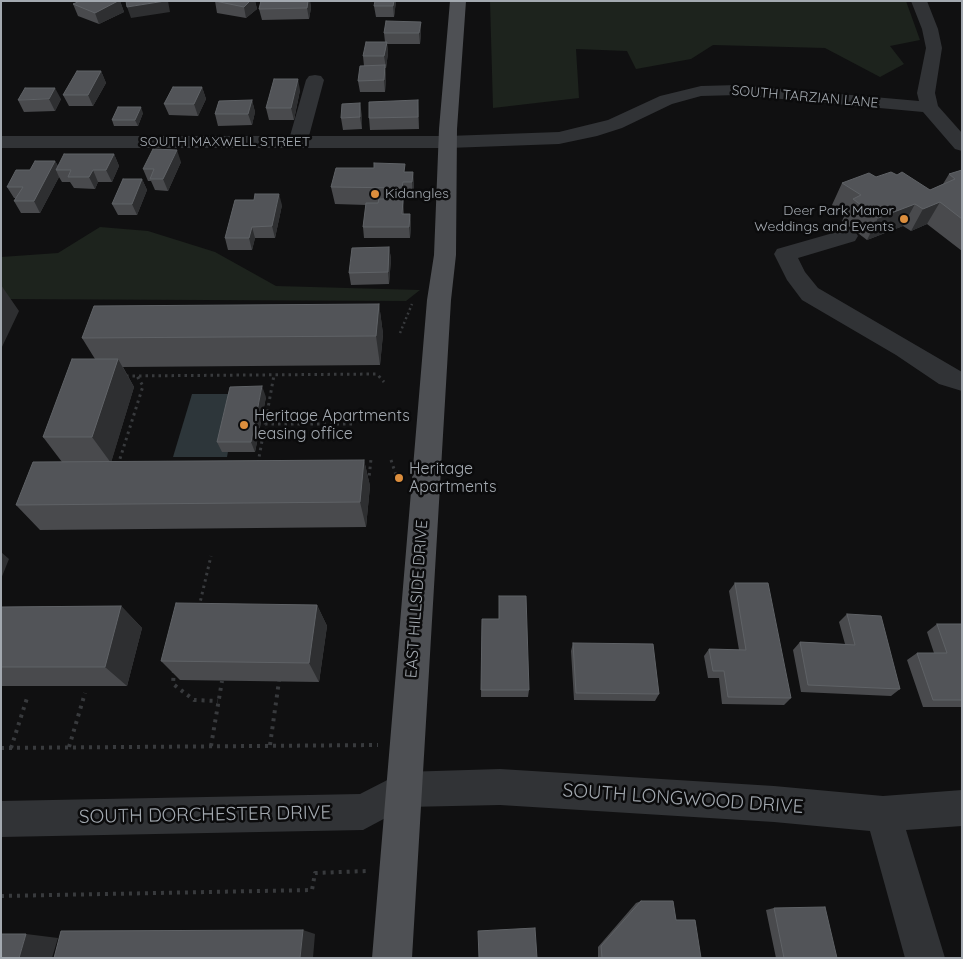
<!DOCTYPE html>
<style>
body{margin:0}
#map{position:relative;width:963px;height:959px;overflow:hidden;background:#101011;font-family:Quicksand,sans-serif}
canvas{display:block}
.frame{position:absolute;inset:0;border:2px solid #a3a9b0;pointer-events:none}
</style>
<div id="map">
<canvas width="963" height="959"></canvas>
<div class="frame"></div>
</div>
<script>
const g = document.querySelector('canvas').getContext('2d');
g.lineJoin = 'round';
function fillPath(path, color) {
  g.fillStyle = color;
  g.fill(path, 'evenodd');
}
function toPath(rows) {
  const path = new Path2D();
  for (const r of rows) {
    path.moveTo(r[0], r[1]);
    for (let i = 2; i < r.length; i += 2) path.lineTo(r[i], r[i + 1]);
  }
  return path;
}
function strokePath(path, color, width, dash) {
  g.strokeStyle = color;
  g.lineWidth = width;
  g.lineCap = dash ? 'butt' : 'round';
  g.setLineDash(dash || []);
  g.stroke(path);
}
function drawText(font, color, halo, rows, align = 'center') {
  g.font = font + ' Quicksand,sans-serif';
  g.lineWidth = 5;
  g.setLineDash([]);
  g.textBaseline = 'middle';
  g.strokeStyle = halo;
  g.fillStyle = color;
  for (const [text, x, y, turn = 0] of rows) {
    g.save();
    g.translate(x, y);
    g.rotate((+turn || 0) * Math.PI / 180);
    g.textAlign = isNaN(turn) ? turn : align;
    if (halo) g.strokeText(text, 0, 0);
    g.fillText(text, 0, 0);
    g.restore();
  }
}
fillPath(toPath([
 [490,1,906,1,920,40,890,46,904,64,880,77,825,48,713,45,691,59,636,69,627,51,576,49,579,98,493,108],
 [100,227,148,231,215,252,276,286,420,290,406,301,1,299,1,257,58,253]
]), '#1d231d');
fillPath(toPath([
 [192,394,239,394,227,457,173,457]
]), '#2d363a');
strokePath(toPath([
 [400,333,412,304]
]), '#383a3d', 2.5, [2, 3]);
strokePath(toPath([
 [126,376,377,374,384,382],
 [265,424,354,424],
 [391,460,397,478],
 [258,463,274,375],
 [118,465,143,386,137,376],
 [365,478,369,478,371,459],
 [199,607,211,556]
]), '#383a3d', 3, [2.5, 4]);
strokePath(toPath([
 [174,670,173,684,194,700,218,701],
 [270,745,279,681],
 [211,746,222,681],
 [69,747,85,693],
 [1,748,378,745],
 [11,748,28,695],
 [1,896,312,890,315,873,366,871]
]), '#383a3d', 4, [3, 5]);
fillPath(toPath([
 [911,1,927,1,938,29,942,48,935,93,938,106,962,133,962,151,955,149,923,112,738,95,701,96,672,104,622,128,597,136,559,144,448,148,1,148,1,136,290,136,306,80,309,76,315,75,321,76,324,80,309,136,448,136,559,132,608,120,660,96,701,86,738,85,919,101,917,93,926,48,922,29,911,1],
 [847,229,855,231,858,236,855,241,798,258,805,272,818,288,962,372,962,391,939,384,896,355,802,300,787,280,774,254,777,249,847,229],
 [500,769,774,786,883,796,962,790,962,826,906,830,945,958,905,958,870,831,774,822,500,805,406,807,363,830,1,837,1,801,360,794,403,772,500,769]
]), '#313336');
fillPath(toPath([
 [450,1,466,1,457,129,456,255,451,300,412,958,372,958,427,300,434,255,439,129,450,1]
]), '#4e5054');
fillPath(toPath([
 [80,1,120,1,124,12,99,24,78,16,73,4],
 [215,1,255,1,257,9,246,18,217,13],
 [261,1,310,1,311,8,309,19,262,20,259,9],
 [396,1,394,17,376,17,374,6],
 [384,33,421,33,420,44,387,44,388,53,386,68,385,68,386,77,385,92,360,92,358,81,364,66,363,56,385,42],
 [101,71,106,83,93,106,69,106,63,95],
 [202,87,206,99,198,116,169,115,164,104],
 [300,90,294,120,269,120,266,108],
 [61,99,55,111,24,112,18,100],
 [252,100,255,112,252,125,218,126,215,114],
 [418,100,419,129,370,130,369,118],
 [143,113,138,126,114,126,112,120],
 [362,115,362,129,343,130,341,118],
 [114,154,119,166,112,182,98,182,95,189,74,188,70,182,62,182,59,177,40,213,21,213,14,201,16,198,14,198,7,187,30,170,55,161,58,166],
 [181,162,168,191,155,190,151,181,148,181,143,169],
 [962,170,962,251,927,224,911,231,903,226,867,240,842,221,845,214,832,205,842,183,876,177,930,190,943,184,949,174],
 [406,172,413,172,414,190,413,199,404,199,403,204,404,214,410,214,411,226,410,238,364,238,363,227,366,205,335,204,331,187],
 [142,179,147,190,137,215,118,215,112,204],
 [282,205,275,238,255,238,252,250,228,250,225,238],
 [389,247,391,259,389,284,351,285,349,273],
 [379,304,383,334,380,365,123,367,134,387,111,462,364,460,370,486,366,527,40,530,16,505,62,462,43,437,95,359,82,338],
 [266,397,255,452,222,452,217,442],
 [735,583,791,698,784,705,722,704,719,678,708,678,704,656,709,649,739,650,729,591],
 [499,596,529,690,528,697,481,697,482,619,499,619],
 [317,605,327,626,319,682,180,680,161,661],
 [121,606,142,628,127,686,1,686,1,607],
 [847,614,900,689,891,696,801,692,793,650,800,642,845,644,839,622],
 [937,624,962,624,962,707,923,707,907,660,917,653,934,653,927,632],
 [573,643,659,694,655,701,574,700,571,651],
 [641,901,701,958,598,958,598,947,636,903],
 [774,908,837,958,776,958,766,910]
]), '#494a4d');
fillPath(toPath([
 [118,1,120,1,124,12,99,24,95,13],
 [165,1,168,1,170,12,131,18,127,7],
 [250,1,255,1,257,9,246,18,244,7],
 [308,1,310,1,311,8,309,19,307,8],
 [394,1,396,1,394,17,393,6],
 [421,22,421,33,420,44,419,33],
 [387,42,388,53,386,68,384,56],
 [385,65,386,77,385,92,384,80],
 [101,71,106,83,93,106,88,95],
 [298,79,300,90,294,120,291,108],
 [202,87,206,99,198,116,194,104],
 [55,88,61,99,55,111,49,99],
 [252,100,255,112,252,125,248,114],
 [360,103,362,115,362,129,360,117],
 [141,107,143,113,138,126,135,120],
 [177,150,181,162,168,191,163,179],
 [114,154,119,166,112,182,106,170],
 [55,161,60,170,56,170,59,177,40,213,34,201],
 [93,170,98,182,95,189,89,177],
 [413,172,414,190,413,199,412,182],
 [142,179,147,190,137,215,132,204],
 [403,182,404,199,403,225,402,214,403,201,402,188],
 [279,194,282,205,275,238,272,226],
 [940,202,927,224,911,231,923,209],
 [915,204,903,226,867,240,878,218],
 [410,214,411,226,410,238,409,227],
 [252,227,255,238,252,250,249,238],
 [389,247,391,259,389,284,388,272],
 [1,285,19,311,1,349],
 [379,304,383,334,380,365,376,336],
 [118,359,134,387,111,463,92,437],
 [262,386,266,397,255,452,251,442],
 [364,460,370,486,366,527,360,502],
 [1,552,9,559,1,579],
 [317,605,327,626,319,682,309,663],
 [121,606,142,628,127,686,105,667],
 [303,930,315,934,313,958,300,958],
 [26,934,58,938,52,958,19,958]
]), '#2e2f31');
const building = toPath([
 [80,1,118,1,95,13,73,4,80,1],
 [126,1,165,1,127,7,126,1],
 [215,1,250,1,244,7,215,1],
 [261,1,308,1,307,8,259,9,261,1],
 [375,1,394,1,393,6,374,6,375,1],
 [386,21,421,22,419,33,384,33,386,21],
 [366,42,387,42,384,56,363,56,366,42],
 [385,65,384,80,358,81,360,66,385,65],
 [77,71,101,71,88,95,63,95,77,71],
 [274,79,298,79,291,108,266,108,274,79],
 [173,87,202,87,194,104,164,104,173,87],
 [25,88,55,88,49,99,18,100,25,88],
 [252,100,248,114,215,114,219,101,252,100],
 [418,100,418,117,369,118,369,102,418,100],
 [360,103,360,117,341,118,342,104,360,103],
 [118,107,141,107,135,120,112,120,118,107],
 [153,149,177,150,163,179,150,179,154,169,143,169,153,149],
 [64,154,114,154,106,170,93,170,89,177,68,177,71,170,56,170,64,154],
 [35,161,55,161,34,201,14,201,23,187,7,187,16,170,30,170,35,161],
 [374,163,405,164,404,172,413,172,412,182,403,182,402,188,331,187,336,168,374,168,374,163],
 [962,170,962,219,940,202,923,209,915,204,878,218,853,199,861,195,842,183,869,173,876,177,891,172,897,175,902,172,930,190,955,179,949,174,962,170],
 [123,179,142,179,132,204,112,204,123,179],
 [255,194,279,194,272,226,252,227,249,238,225,238,235,200,254,200,255,194],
 [379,199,403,199,402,214,410,214,409,227,363,227,366,203,378,203,379,199],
 [389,247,388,272,349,273,352,248,389,247],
 [379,304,376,336,82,338,94,306,379,304],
 [72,359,118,359,92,437,43,437,72,359],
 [262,386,251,442,217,442,230,387,262,386],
 [364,460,360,502,16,505,33,462,364,460],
 [735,583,768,583,791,698,728,697,724,671,713,671,709,649,746,650,735,583],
 [499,596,526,596,529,690,481,690,482,619,499,619,499,596],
 [176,603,317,605,309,663,161,661,176,603],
 [121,606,105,667,1,667,1,607,121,606],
 [847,614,881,616,900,689,808,685,800,642,855,645,847,614],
 [937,624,962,624,962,700,933,700,917,653,947,653,937,624],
 [573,643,653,644,659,694,576,693,573,643],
 [641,901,673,901,676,920,695,920,701,958,602,958,601,946,641,901],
 [825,907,837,958,784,958,774,908,825,907],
 [535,928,537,958,479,958,478,931,535,928],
 [303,930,300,958,54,958,61,931,303,930],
 [1,934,26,934,19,958,1,958,1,934]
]);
fillPath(building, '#525458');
strokePath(building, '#5f6266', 1);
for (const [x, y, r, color] of [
 [375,194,5,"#dc8e3d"],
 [904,219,5,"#dc8e3d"],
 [244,425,5,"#dc8e3d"],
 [399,478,5,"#dc8e3d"]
]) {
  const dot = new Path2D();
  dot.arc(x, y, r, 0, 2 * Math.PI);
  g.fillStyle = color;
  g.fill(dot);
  strokePath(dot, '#0b0b0c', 2);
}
drawText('14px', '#a3a9b0', '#0b0b0c', [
 ["SOUTH TARZIAN LANE",805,97,5],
 ["SOUTH MAXWELL STREET",225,142]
]);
drawText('14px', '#a3a9b0', '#0b0b0c', [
 ["Kidangles",385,194],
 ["Deer Park Manor",894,211,"right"],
 ["Weddings and Events",894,227,"right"]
], 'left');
drawText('16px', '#a3a9b0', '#0b0b0c', [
 ["Heritage Apartments",254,416],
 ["leasing office",254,434],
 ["Heritage",409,469],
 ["Apartments",409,487]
], 'left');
drawText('16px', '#a3a9b0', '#0b0b0c', [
 ["EAST HILLSIDE DRIVE",417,599,-86]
]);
drawText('19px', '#a3a9b0', '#0b0b0c', [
 ["SOUTH LONGWOOD DRIVE",683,799,4],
 ["SOUTH DORCHESTER DRIVE",205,815,-1]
]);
</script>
